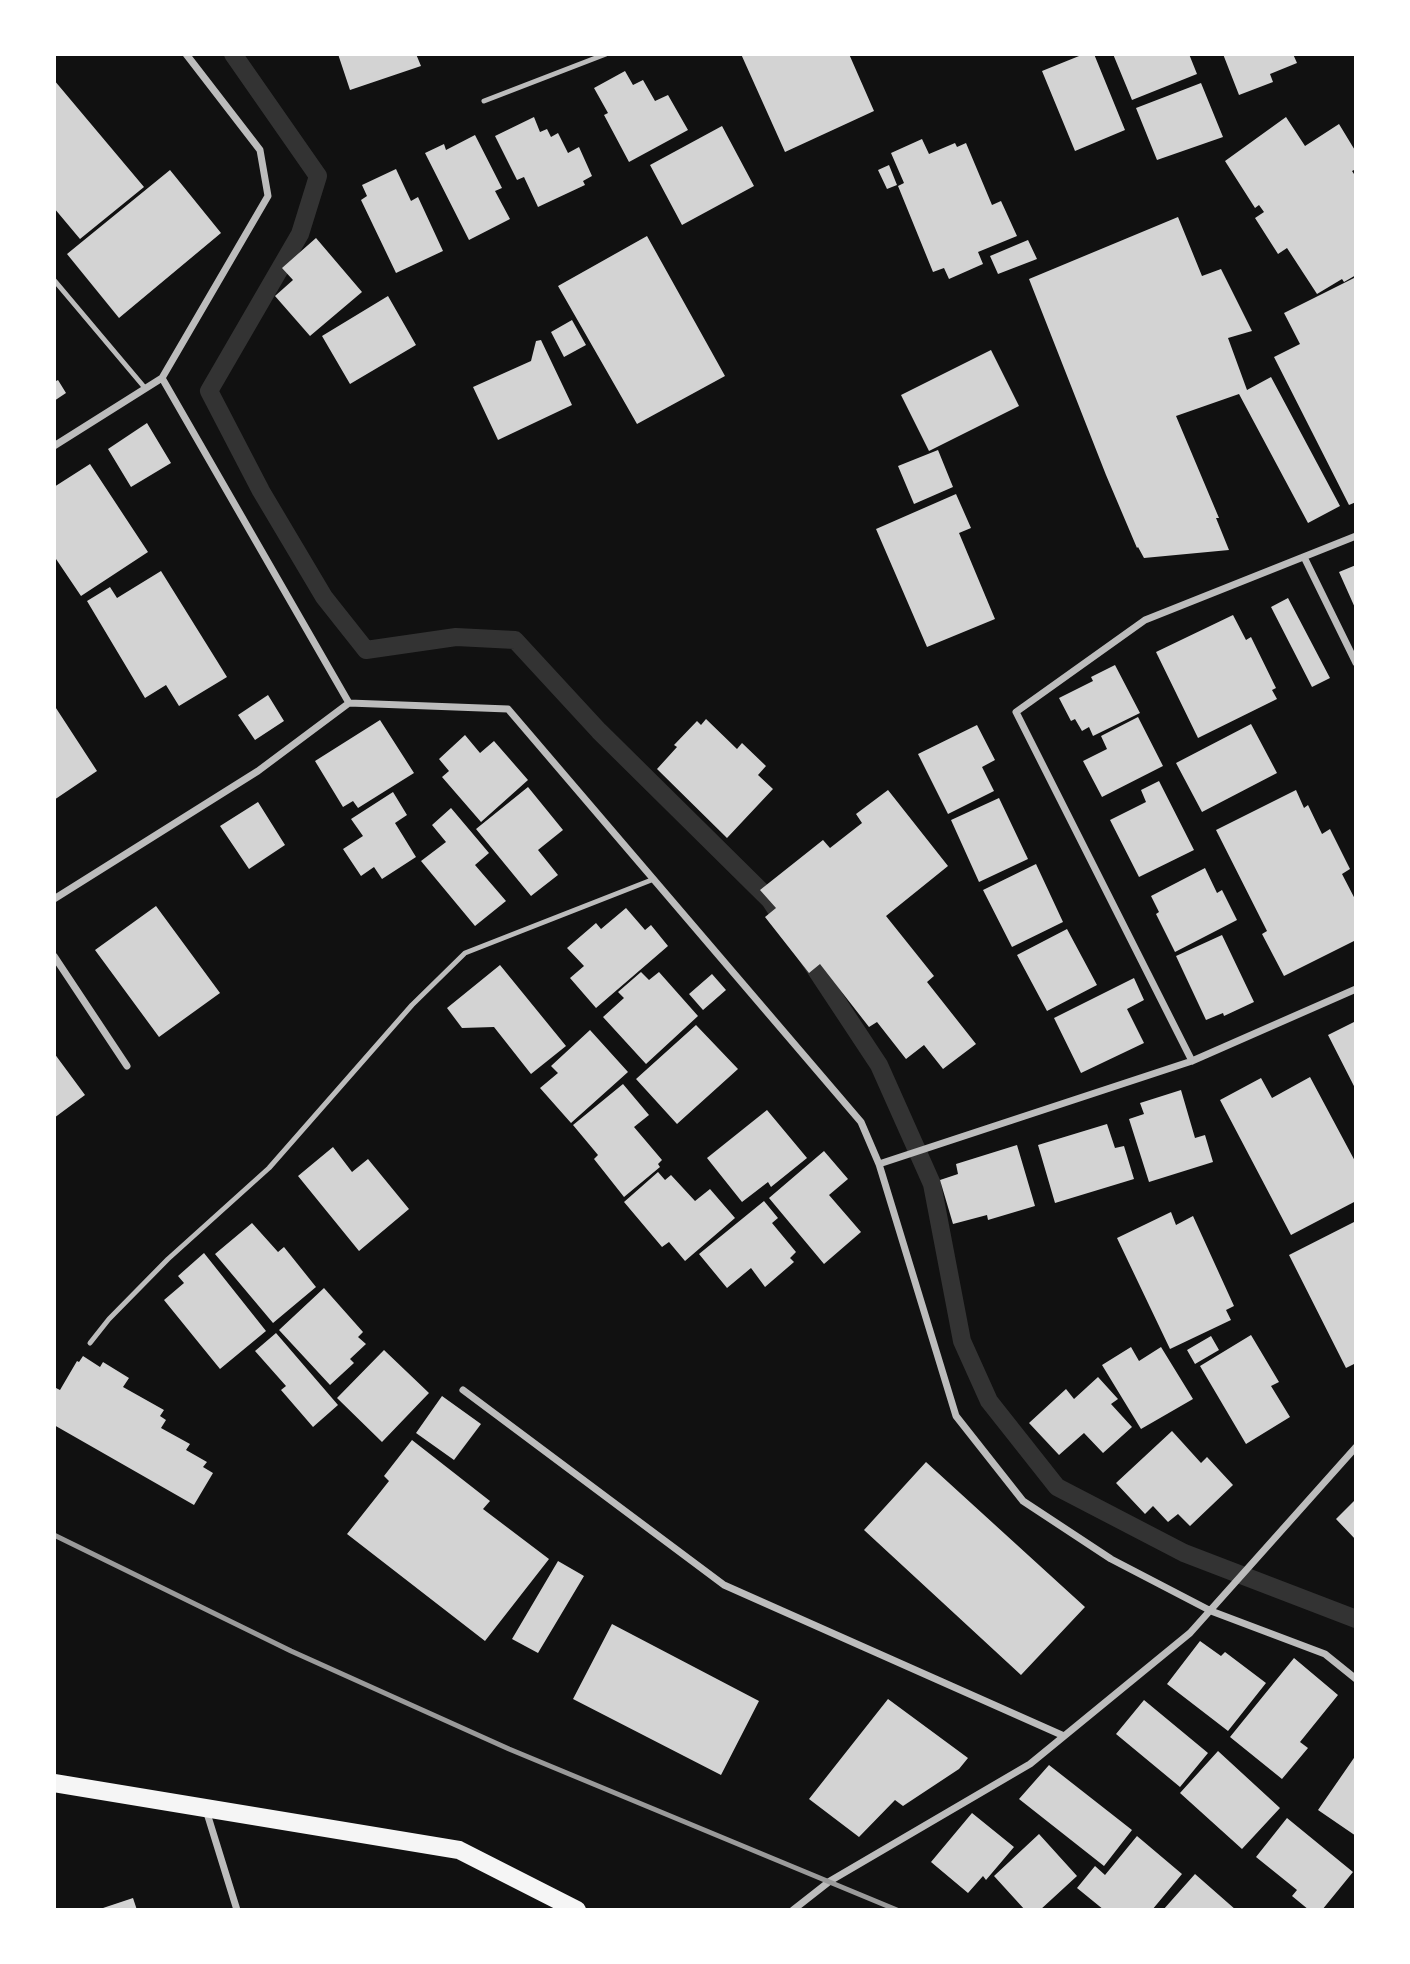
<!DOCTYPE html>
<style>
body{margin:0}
#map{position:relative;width:1410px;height:1964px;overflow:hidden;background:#111;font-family:Inter,sans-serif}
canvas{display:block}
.frame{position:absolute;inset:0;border:56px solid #fff;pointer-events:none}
</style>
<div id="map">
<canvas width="1410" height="1964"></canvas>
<div class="frame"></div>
</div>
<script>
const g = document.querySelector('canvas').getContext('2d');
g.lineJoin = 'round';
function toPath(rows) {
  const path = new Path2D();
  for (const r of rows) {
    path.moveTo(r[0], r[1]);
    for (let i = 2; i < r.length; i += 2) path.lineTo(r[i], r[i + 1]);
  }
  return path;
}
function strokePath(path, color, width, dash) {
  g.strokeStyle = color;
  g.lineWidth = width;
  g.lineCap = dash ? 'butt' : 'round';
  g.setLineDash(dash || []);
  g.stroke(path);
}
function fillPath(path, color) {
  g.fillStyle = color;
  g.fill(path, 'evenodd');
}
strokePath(toPath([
 [233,54,318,176,300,234,209,391,261,491,324,597,366,650,456,637,515,640,599,731,770,900,787,926],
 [803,950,879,1065,932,1184,962,1341,989,1401,1057,1487,1184,1553,1356,1619]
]), '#333', 18);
fillPath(toPath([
 [338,54,416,54,421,66,350,90],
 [741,54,849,54,874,111,785,152],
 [1084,54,1094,54,1125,130,1075,151,1042,71],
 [1113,54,1189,54,1197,74,1132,100],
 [1223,54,1293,54,1297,63,1270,74,1273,82,1239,95],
 [625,71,633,85,643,80,655,101,668,95,688,130,629,162,604,115,608,113,594,88],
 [54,80,144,187,80,239,54,208],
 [1201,83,1223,137,1157,160,1136,108],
 [534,117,540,132,547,129,551,137,558,133,568,153,579,147,592,176,583,181,585,185,538,207,524,177,517,180,495,136],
 [1286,117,1305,146,1339,124,1356,152,1356,169,1352,171,1356,177,1356,275,1344,282,1342,279,1317,294,1287,248,1278,254,1255,218,1264,212,1259,205,1255,208,1225,161],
 [722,126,754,186,682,225,650,165],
 [475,135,502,188,495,191,510,219,469,240,425,153,444,144,446,150],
 [922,139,929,154,955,143,957,147,966,143,992,205,1001,201,1017,236,978,252,983,264,949,279,944,268,933,272,898,186,904,183,891,153],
 [889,165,897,185,887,189,878,170],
 [396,169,411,201,418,197,443,251,396,273,361,200,367,196,362,185],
 [170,170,221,233,119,318,67,254],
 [1178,217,1202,276,1221,269,1252,331,1228,338,1247,390,1271,377,1340,506,1308,523,1239,394,1176,416,1219,518,1216,518,1229,550,1144,558,1138,547,1137,548,1106,475,1029,279],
 [647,236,725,376,637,424,558,286],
 [316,238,362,292,310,336,275,296,293,280,282,268],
 [1028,240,1037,259,998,274,990,256],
 [1356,277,1356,502,1349,505,1274,357,1300,344,1284,313],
 [388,296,416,345,350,384,322,336],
 [572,320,586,345,564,357,551,332],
 [541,340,572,405,498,440,473,387,531,361,536,341],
 [991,350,1019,406,929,451,901,395],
 [58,380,66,393,54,401,54,382],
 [147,423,171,463,131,487,108,449],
 [938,450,953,487,914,504,898,466],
 [90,464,148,552,81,596,54,556,54,487],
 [956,494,971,528,959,533,995,619,927,647,876,529],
 [1356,565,1356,610,1339,572],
 [161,571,227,677,179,706,166,685,145,698,87,601,110,587,117,598],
 [1288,598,1330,678,1312,687,1271,607],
 [1233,615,1246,640,1251,637,1276,688,1272,690,1277,699,1198,738,1156,652],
 [1115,665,1140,713,1093,736,1089,727,1082,731,1075,719,1071,721,1059,698,1093,681,1091,677],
 [268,695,284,721,255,740,238,715],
 [54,705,97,771,54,800],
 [1138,717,1163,766,1102,797,1083,761,1107,749,1101,736],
 [706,719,737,749,742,743,766,766,758,775,773,789,727,838,657,769,677,747,674,745,697,721,701,725],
 [380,720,414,773,358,808,353,801,343,807,315,761],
 [1251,724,1277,773,1202,812,1176,763],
 [977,725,995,760,982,767,994,791,948,814,918,754],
 [465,735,480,753,494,741,528,780,481,822,442,777,449,771,439,759],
 [1159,781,1194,850,1139,877,1110,820,1146,802,1141,790],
 [528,787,563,830,538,850,558,875,531,896,476,829],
 [888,790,948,866,886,916,934,976,927,982,976,1044,943,1069,924,1045,906,1059,877,1022,869,1027,820,964,809,973,765,917,776,908,760,890,823,840,830,848,862,823,856,814],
 [1296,790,1304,808,1308,805,1322,834,1330,829,1350,869,1342,874,1356,901,1356,940,1284,976,1262,934,1267,931,1216,830],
 [393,792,407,815,395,823,416,857,382,879,374,867,361,876,343,849,363,836,351,819],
 [999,798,1028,859,979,882,951,820],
 [258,802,285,845,249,869,220,826],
 [451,808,489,853,475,865,506,901,475,926,421,861,446,842,432,825],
 [1036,864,1063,922,1012,947,983,890],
 [1205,868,1217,893,1222,890,1237,920,1175,952,1156,914,1159,912,1151,896],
 [156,906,220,993,159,1037,95,950],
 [626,908,645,930,651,925,668,946,596,1008,570,978,584,966,567,948,596,923,601,929],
 [1067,929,1097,985,1047,1011,1017,955],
 [1222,935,1254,1002,1224,1016,1223,1013,1206,1020,1176,956],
 [500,965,566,1046,531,1074,494,1027,462,1028,447,1008],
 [641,972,649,980,659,972,698,1016,646,1064,603,1017,624,998,618,992],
 [712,974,726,990,703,1010,689,994],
 [1134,978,1144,1000,1127,1009,1144,1043,1081,1073,1054,1018],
 [1356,1021,1356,1090,1328,1035],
 [696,1025,738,1069,677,1124,636,1079],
 [590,1030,628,1072,571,1123,540,1088,558,1073,551,1066],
 [54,1053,85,1095,54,1118],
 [1310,1077,1356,1163,1356,1201,1291,1235,1220,1100,1261,1078,1272,1098],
 [623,1084,649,1115,634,1127,662,1160,658,1164,660,1167,624,1197,594,1159,598,1155,573,1125],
 [1181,1090,1195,1138,1205,1135,1213,1162,1149,1182,1129,1119,1144,1114,1140,1103],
 [767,1110,807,1158,771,1187,768,1182,742,1202,707,1158],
 [1107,1124,1115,1148,1124,1146,1134,1179,1055,1203,1038,1145],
 [1017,1145,1035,1206,988,1220,987,1215,953,1224,940,1180,958,1174,956,1164],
 [333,1147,352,1172,368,1159,409,1209,359,1251,298,1176],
 [824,1151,848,1179,829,1195,861,1232,824,1264,769,1198],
 [658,1172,665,1180,671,1175,695,1201,710,1189,735,1218,685,1261,669,1242,662,1247,624,1202],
 [764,1201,778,1218,772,1223,796,1252,790,1258,794,1262,765,1287,751,1268,727,1288,699,1254],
 [1171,1212,1176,1225,1193,1216,1234,1306,1226,1310,1231,1320,1170,1349,1117,1238],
 [1356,1221,1356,1363,1346,1368,1289,1255],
 [252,1223,278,1252,284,1247,316,1287,273,1323,215,1254],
 [204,1253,266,1331,220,1369,164,1300,184,1283,178,1276],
 [324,1288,363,1332,358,1337,366,1344,350,1359,354,1363,330,1385,279,1330],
 [276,1333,338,1405,313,1427,281,1390,286,1386,255,1351],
 [1251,1335,1279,1382,1271,1386,1290,1417,1246,1444,1200,1366],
 [1211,1336,1219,1350,1195,1364,1187,1350],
 [1131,1347,1139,1361,1161,1347,1193,1399,1141,1429,1102,1365],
 [384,1350,429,1393,382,1442,337,1398],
 [83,1356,100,1367,103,1362,129,1378,123,1387,164,1410,160,1416,166,1420,161,1428,190,1444,186,1450,207,1462,203,1467,213,1473,194,1505,54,1425,54,1387,60,1390,77,1361,79,1362],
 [1098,1377,1118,1399,1111,1404,1132,1427,1103,1453,1084,1433,1059,1455,1029,1423,1066,1389,1074,1399],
 [442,1396,481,1424,454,1460,416,1433],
 [1172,1431,1201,1463,1207,1457,1233,1485,1190,1526,1178,1514,1168,1522,1153,1506,1145,1514,1116,1483],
 [412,1440,490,1501,483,1509,549,1559,485,1641,347,1534,389,1481,384,1476],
 [926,1462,1085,1607,1021,1675,864,1530],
 [1356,1499,1356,1540,1336,1519],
 [558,1561,584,1576,538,1653,512,1639],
 [612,1624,759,1701,721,1775,573,1699],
 [1200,1641,1221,1656,1225,1652,1266,1683,1228,1731,1167,1684],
 [1294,1658,1338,1695,1300,1742,1308,1748,1282,1779,1230,1737],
 [888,1699,968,1758,959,1769,903,1806,895,1800,859,1837,809,1799],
 [1144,1700,1208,1753,1180,1787,1116,1734],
 [1218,1751,1280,1808,1242,1849,1180,1793],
 [1356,1755,1356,1836,1318,1810],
 [1049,1765,1132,1830,1104,1866,1019,1799],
 [972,1813,1014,1847,986,1880,983,1876,968,1893,931,1862],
 [1287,1818,1353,1872,1322,1910,1309,1910,1292,1896,1297,1890,1256,1857],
 [1039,1834,1077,1876,1040,1910,1025,1910,994,1876],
 [1137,1836,1182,1874,1152,1910,1104,1910,1077,1888,1095,1866,1105,1875],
 [1195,1874,1236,1910,1163,1910],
 [133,1898,137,1910,100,1910,100,1909]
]), '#d3d3d3');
strokePath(toPath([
 [484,101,606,54],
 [54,280,145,388],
 [90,1343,109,1319,168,1259,269,1168,412,1005,465,953,654,879]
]), '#bcbcbc', 5);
strokePath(toPath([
 [186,54,260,150,268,196,162,378,349,703,508,709,861,1122,879,1164,956,1416,1023,1501,1111,1559,1211,1611,1325,1654,1356,1679],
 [54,446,162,378],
 [1304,557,1356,663],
 [54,899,258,771,349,703],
 [54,956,127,1066],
 [1192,1061,1016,712,1145,620,1356,536],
 [879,1164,1192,1061,1356,989],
 [463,1390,724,1585,1064,1736],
 [206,1810,237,1910],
 [793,1910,830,1881,1030,1764,1190,1633,1356,1447]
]), '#bcbcbc', 7);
strokePath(toPath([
 [54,1783,459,1850,577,1910]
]), '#f5f5f5', 18);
strokePath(toPath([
 [54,1535,291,1651,509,1749,897,1910]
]), '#9a9a9a', 5);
</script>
